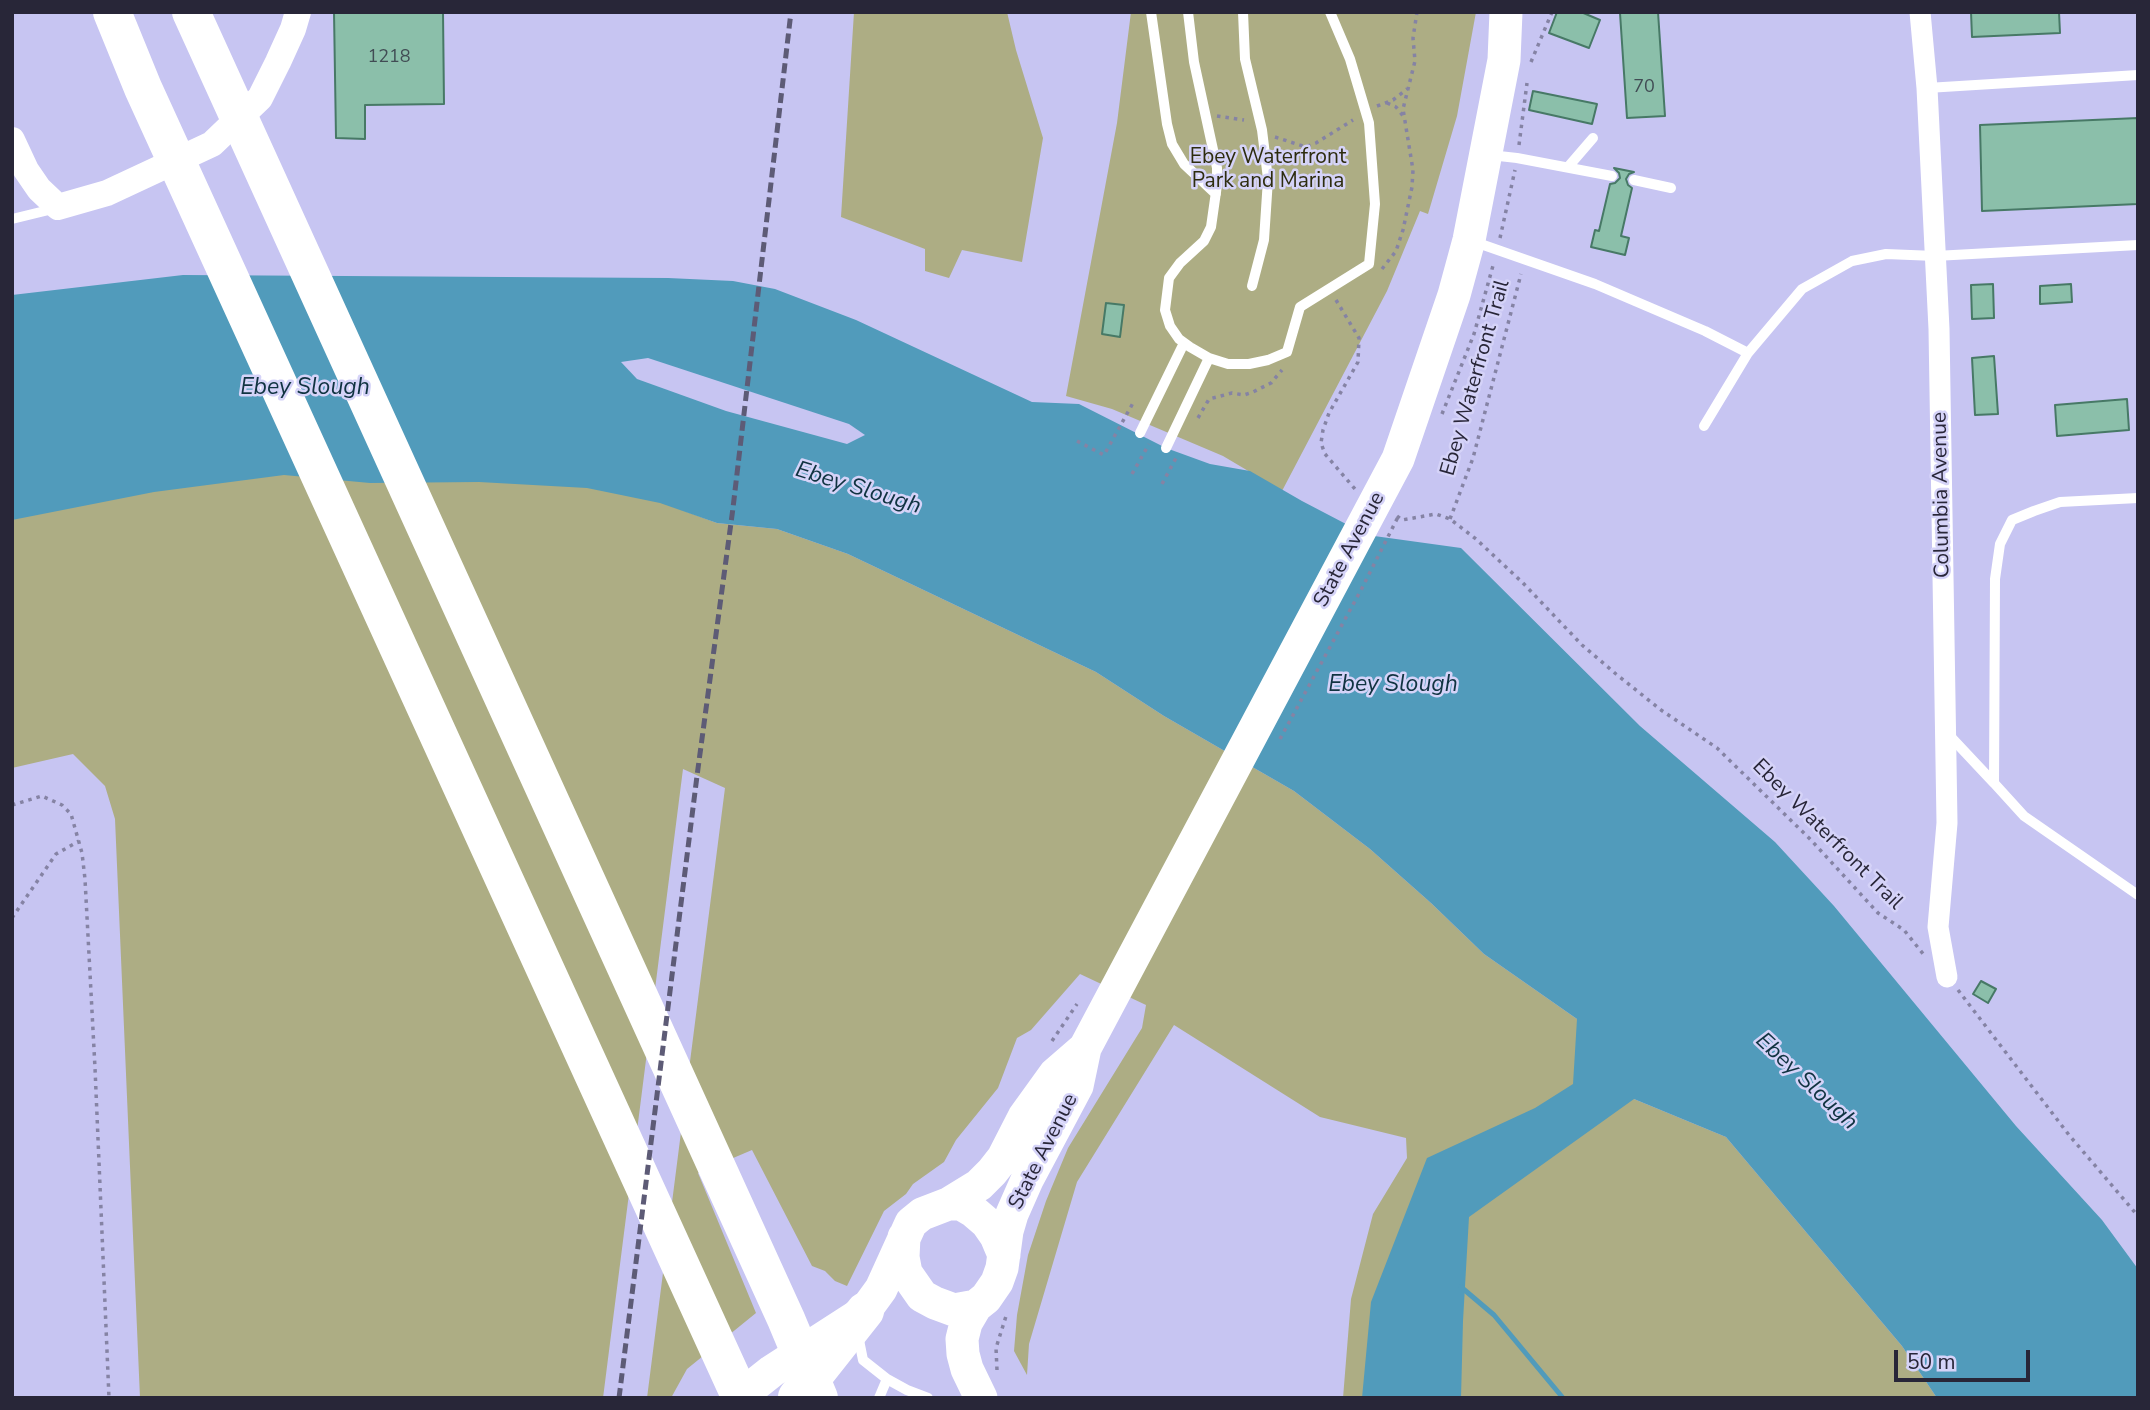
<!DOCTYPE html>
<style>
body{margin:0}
#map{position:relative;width:2150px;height:1410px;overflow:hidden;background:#c7c5f2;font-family:"Nunito Sans",sans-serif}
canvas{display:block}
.frame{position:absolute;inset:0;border:14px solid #282638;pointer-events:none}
.scale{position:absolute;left:1894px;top:1350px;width:136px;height:32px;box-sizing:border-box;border:4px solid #282638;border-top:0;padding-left:9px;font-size:21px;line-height:24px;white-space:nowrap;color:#282638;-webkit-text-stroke:5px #d5d3f8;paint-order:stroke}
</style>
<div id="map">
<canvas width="2150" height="1410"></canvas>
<div class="frame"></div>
<div class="scale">50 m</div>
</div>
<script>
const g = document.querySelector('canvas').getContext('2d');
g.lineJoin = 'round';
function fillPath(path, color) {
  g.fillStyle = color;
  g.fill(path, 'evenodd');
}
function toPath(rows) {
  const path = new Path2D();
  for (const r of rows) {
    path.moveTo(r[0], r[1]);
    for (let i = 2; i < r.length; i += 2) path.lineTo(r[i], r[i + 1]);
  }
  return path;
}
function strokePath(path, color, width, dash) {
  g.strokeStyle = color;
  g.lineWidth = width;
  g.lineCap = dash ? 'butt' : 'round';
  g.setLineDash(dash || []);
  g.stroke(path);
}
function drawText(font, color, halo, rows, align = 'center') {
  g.font = font + ' "Nunito Sans",sans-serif';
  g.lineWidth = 5;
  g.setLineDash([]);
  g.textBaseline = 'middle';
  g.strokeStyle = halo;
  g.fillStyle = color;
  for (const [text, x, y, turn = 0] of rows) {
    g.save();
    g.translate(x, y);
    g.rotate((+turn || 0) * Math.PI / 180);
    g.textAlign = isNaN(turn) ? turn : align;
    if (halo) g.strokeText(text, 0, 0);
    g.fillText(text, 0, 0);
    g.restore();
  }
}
fillPath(toPath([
 [854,12,1007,12,1016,50,1043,138,1022,262,962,250,949,278,925,271,925,249,841,217],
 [1131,12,1476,12,1457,116,1428,214,1420,211,1387,291,1282,491,1223,456,1112,409,1066,396,1117,123],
 [174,466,548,471,660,502,717,523,777,529,848,554,1096,672,1164,716,1294,791,1370,849,1431,903,1484,954,1577,1019,1634,1099,1726,1137,1902,1346,1937,1398,1343,1398,1351,1299,1373,1214,1407,1158,1406,1138,1320,1117,1174,1025,1077,1182,1029,1344,1027,1375,1014,1351,1017,1315,1028,1255,1046,1201,1068,1148,1142,1028,1146,1005,1080,974,1031,1030,1017,1038,998,1088,956,1140,944,1162,913,1184,906,1194,884,1211,847,1286,835,1281,825,1271,812,1266,752,1150,698,1173,756,1313,687,1369,671,1398,647,1398,725,788,683,769,603,1398,140,1398,115,819,105,786,73,754,12,768,12,498]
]), '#adad84');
fillPath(toPath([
 [183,275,668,278,733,281,775,289,856,320,1032,402,1079,404,1166,448,1210,464,1250,471,1302,501,1367,535,1461,548,1640,726,1775,842,1834,906,2016,1126,2102,1220,2138,1269,2138,1398,1937,1398,1902,1346,1726,1137,1634,1099,1469,1217,1463,1321,1461,1398,1362,1398,1371,1302,1427,1158,1535,1108,1573,1084,1577,1019,1484,954,1431,903,1370,849,1294,791,1164,716,1096,672,848,554,777,529,717,523,660,503,587,488,479,482,370,483,284,475,154,492,12,520,12,295]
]), '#519bbb');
fillPath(toPath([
 [648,358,849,424,865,435,847,444,726,411,637,379,621,362]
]), '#c7c5f2');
strokePath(toPath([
 [1461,1287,1494,1315,1563,1398]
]), '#519bbb', 5);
const building = toPath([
 [334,12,443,12,444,104,365,105,365,139,336,138,334,12],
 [1557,12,1581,12,1600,20,1589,48,1549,33,1557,12],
 [1658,12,1665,116,1627,118,1620,13,1658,12],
 [1971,12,2059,12,2060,33,1972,37,1971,12],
 [1533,91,1597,104,1592,124,1529,110,1533,91],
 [2138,118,2138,204,1982,211,1980,125,2138,118],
 [1614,168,1634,172,1629,174,1626,179,1628,185,1632,188,1621,236,1629,238,1625,255,1591,247,1595,230,1599,231,1610,184,1615,183,1620,178,1619,173,1614,168],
 [1993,284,1994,318,1972,319,1971,285,1993,284],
 [2071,284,2072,302,2040,304,2040,286,2071,284],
 [1106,303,1124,305,1120,337,1102,334,1106,303],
 [1994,356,1998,414,1975,415,1972,358,1994,356],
 [2127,399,2129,430,2057,436,2055,405,2127,399],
 [1981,981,1996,989,1988,1003,1973,994,1981,981]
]);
fillPath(building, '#8bbfaa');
strokePath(building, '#477966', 2);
strokePath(toPath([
 [1531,62,1552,12],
 [1387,103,1396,107,1404,117],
 [1377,106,1393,100,1407,89],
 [1217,116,1244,120],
 [1275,137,1306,147,1316,143,1353,120],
 [1519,145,1527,83],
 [1500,238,1515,170],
 [1382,269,1396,251,1403,230,1412,187,1413,170,1403,109,1415,61,1413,38,1417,12],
 [1336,300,1359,338,1358,362,1329,413,1323,430,1321,443,1325,454,1355,489],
 [1442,414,1474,334,1494,262],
 [1198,418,1209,399,1232,393,1244,395,1253,392,1271,383,1282,370],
 [1077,441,1104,455,1133,403],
 [1132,474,1149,444],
 [1162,484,1176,458],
 [1397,516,1402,520,1436,514,1450,519,1476,539,1523,583,1582,645,1616,674,1661,710,1717,748,1811,840,1878,913,1904,930,1924,955],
 [1450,519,1473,458,1521,274],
 [1280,739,1362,588,1398,517],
 [12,805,42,796,62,805,71,814,82,853,85,879,95,1068,109,1398],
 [12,918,56,854,79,841],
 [1958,990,2069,1135,2138,1216],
 [1052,1041,1077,1004],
 [997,1370,996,1348,1007,1313]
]), '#8583a4', 3.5, [3.5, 5]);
strokePath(toPath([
 [1151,12,1167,124,1172,144,1184,164,1216,194],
 [1188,12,1194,62,1217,168,1217,185,1211,227,1204,241,1180,263,1169,278,1165,310,1170,326,1179,339,1190,347,1209,358,1228,364,1249,364,1268,360,1287,352,1300,307,1369,264,1375,204,1369,123,1350,59,1330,12],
 [1243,12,1245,59,1262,130,1268,179,1264,240,1252,286],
 [1927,88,2138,75],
 [1490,155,1517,158,1612,176],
 [1568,167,1593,138],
 [1634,180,1671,188],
 [12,219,57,208],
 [1472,241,1595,284,1705,331,1748,353],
 [1704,426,1748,353,1802,289,1852,261,1886,254,1935,256,2138,245],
 [1140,433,1184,343],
 [1166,448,1209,358],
 [2138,498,2060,502,2034,511,2012,520,2000,544,1995,579,1994,783,2024,816,2138,895],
 [1948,734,1994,783],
 [858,1335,863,1360,887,1379,907,1390,928,1398],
 [879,1398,887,1379]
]), '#fff', 10);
strokePath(toPath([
 [1920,12,1927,88,1939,329,1947,823,1938,927,1947,977]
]), '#fff', 21);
strokePath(toPath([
 [12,140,26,170,39,189,58,207,107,193,212,144,260,98,278,62,293,29,298,12]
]), '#fff', 26);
strokePath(toPath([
 [948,1204,979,1185,992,1172,1003,1158,1024,1117,1055,1074,1085,1048],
 [904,1237,903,1257,906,1273,922,1296,935,1303,954,1310,976,1306,986,1298,997,1282,1002,1268,1007,1231,1012,1214,1027,1180,1077,1086,1085,1048,1398,459,1454,295,1469,240,1504,60,1506,12],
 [976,1306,966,1323,962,1339,963,1354,967,1369,981,1398],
 [738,1398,772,1371,865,1311,881,1289,911,1223,922,1214,948,1204,961,1204,973,1211,987,1223,996,1236,1004,1255]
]), '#fff', 33);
strokePath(toPath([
 [112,12,143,88,741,1398],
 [191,12,786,1319,819,1398],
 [797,1397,865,1311]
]), '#fff', 38);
strokePath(toPath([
 [619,1398,697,776,733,508,791,12]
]), '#5d5b76', 5, [10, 5]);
drawText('18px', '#414c54', null, [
 ["1218",389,58],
 ["70",1644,88]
]);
drawText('21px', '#2d2c0e', '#d5d3f8', [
 ["Ebey Waterfront",1268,158],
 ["Park and Marina",1268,182]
]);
drawText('21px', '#282638', '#d5d3f8', [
 ["Ebey Waterfront Trail",1476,378,-74],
 ["Columbia Avenue",1942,495,-91],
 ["State Avenue",1350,550,-62],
 ["Ebey Waterfront Trail",1827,835,45],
 ["State Avenue",1044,1152,-63]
]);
drawText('italic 23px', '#103341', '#d5d3f8', [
 ["Ebey Slough",305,388],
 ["Ebey Slough",858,489,17],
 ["Ebey Slough",1393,685],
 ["Ebey Slough",1806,1082,43]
]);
</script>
